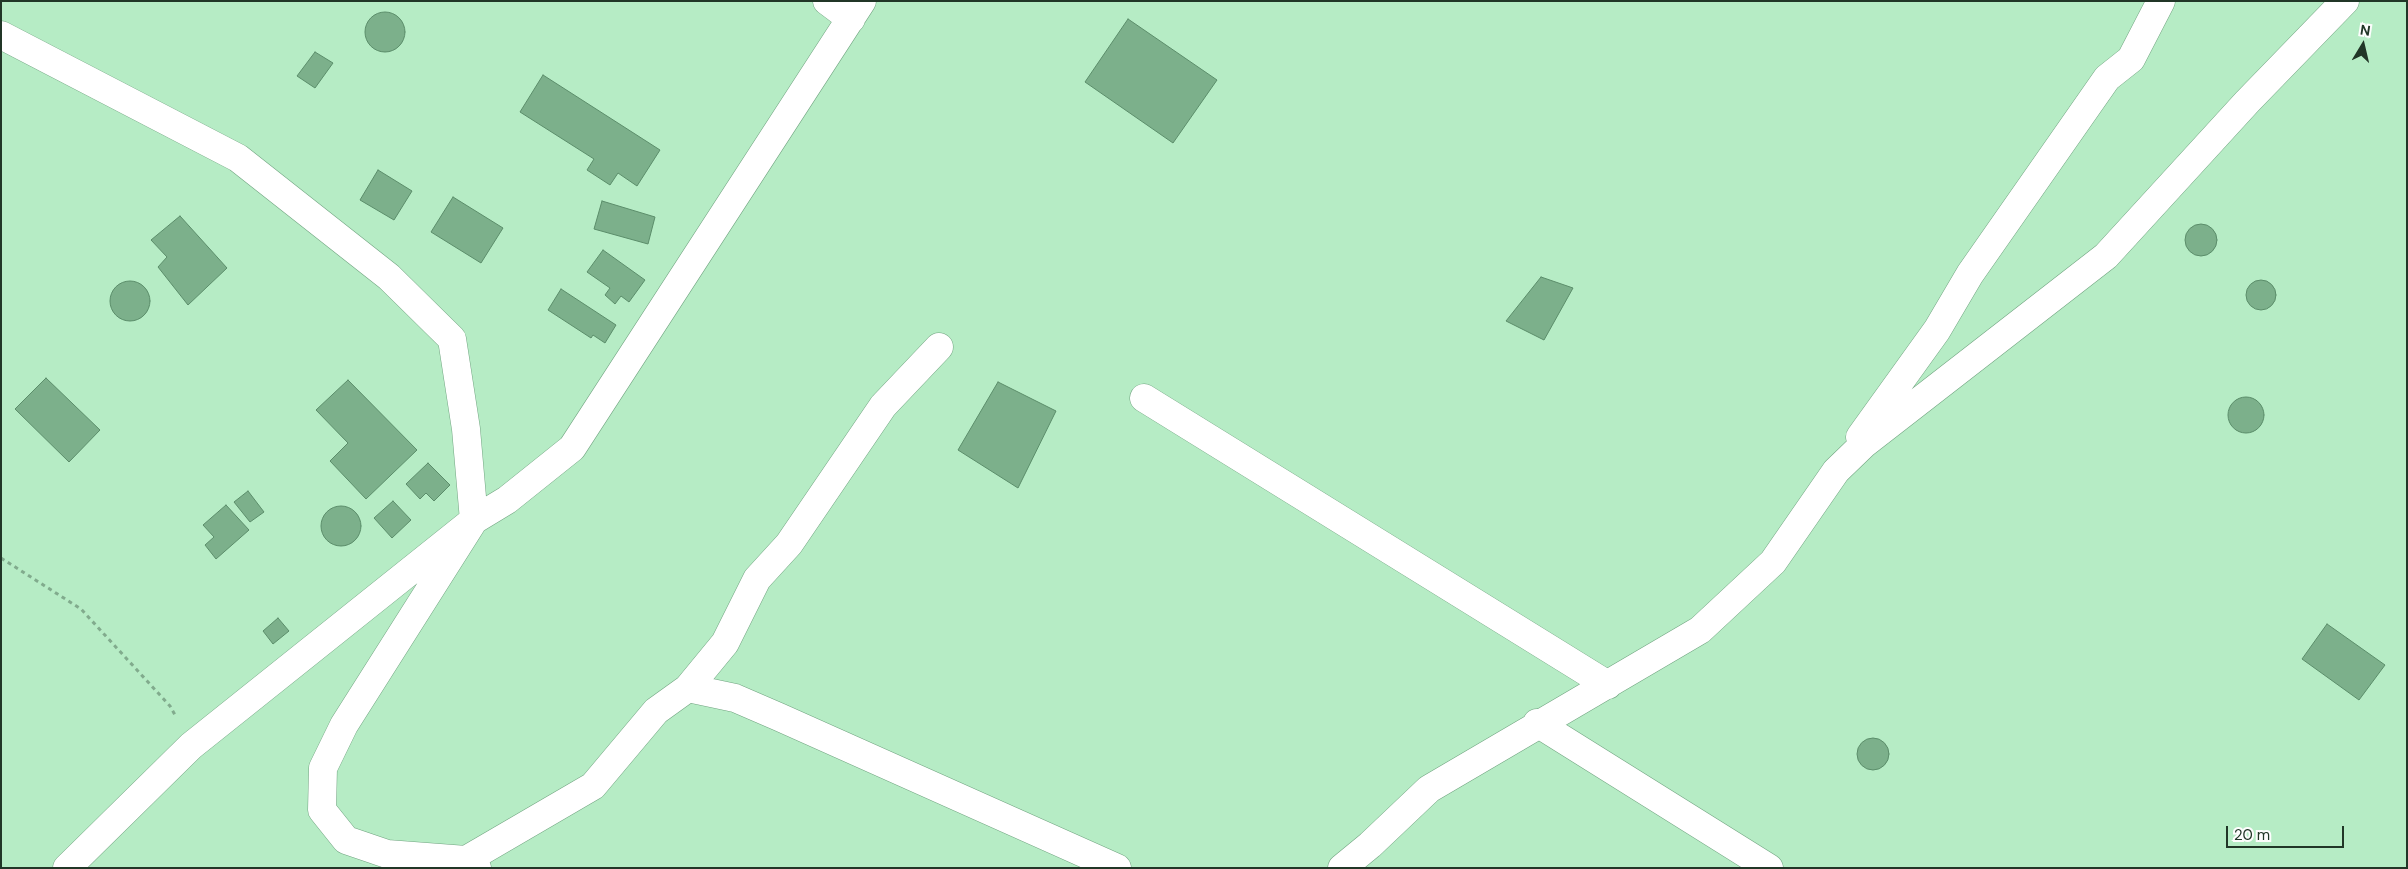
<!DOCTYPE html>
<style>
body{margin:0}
#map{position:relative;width:2408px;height:869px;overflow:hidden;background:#b6ecc5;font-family:"DM Sans",sans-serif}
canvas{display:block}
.frame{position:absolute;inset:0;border:2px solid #213627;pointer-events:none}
.north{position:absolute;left:2338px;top:20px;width:50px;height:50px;-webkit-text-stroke:4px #fdfdfd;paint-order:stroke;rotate:9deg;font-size:14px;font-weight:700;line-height:20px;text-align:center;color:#213627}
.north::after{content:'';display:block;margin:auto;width:18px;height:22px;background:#213627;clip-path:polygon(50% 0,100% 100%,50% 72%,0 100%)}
.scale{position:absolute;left:2226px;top:826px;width:118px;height:22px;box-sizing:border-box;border:2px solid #213627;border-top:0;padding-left:6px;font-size:15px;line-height:18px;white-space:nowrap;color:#213627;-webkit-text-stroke:4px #fdfdfd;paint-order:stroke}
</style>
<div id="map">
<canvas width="2408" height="869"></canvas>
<div class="frame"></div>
<div class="north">N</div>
<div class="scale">20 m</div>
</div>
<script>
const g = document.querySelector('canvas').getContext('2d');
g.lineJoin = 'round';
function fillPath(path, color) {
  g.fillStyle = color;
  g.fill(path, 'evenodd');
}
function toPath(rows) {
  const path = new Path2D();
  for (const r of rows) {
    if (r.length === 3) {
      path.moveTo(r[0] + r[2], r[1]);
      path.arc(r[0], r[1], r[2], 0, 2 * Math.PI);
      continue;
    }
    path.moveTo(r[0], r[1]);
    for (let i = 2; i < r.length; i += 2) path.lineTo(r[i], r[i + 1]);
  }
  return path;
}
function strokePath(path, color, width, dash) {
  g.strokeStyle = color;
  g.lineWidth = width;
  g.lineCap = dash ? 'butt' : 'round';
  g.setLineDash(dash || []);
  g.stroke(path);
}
const building = toPath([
 [385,32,20],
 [1128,19,1217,80,1173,143,1085,82,1128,19],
 [315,52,333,63,315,88,297,76,315,52],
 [543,75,660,150,637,186,618,173,610,185,587,170,594,159,520,112,543,75],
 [378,170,412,191,394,220,360,200,378,170],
 [453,197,503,228,481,263,431,232,453,197],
 [602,201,655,217,648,244,594,229,602,201],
 [180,216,227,268,188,305,158,267,167,257,151,240,180,216],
 [2201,240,16],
 [603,250,645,280,629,302,621,296,615,304,605,295,610,288,587,272,603,250],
 [1541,277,1573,288,1544,340,1506,321,1541,277],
 [2261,295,15],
 [130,301,20],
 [561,289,616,325,605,343,593,335,591,338,548,310,561,289],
 [46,378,100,430,69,462,15,409,46,378],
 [348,380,417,450,366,499,330,461,348,443,316,410,348,380],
 [998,382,1056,411,1018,488,958,450,998,382],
 [2246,415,18],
 [428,463,450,485,434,501,426,493,420,499,406,484,428,463],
 [248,491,264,512,250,522,234,502,248,491],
 [393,501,411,520,392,538,374,518,393,501],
 [226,505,249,530,216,559,205,545,214,537,203,525,226,505],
 [341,526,20],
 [278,618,289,631,273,644,263,631,278,618],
 [2327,624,2385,665,2359,700,2302,659,2327,624],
 [1873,754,16]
]);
fillPath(building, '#7cb08b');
strokePath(building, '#5b8d6a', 1);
const street = toPath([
 [827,1,851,19],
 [1,35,238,158,389,277,452,339,466,429,474,520,344,725,323,768,322,810,346,840,387,854,466,860,477,868],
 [1144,398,1608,685],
 [1860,437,1937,330,1970,274,2107,78,2131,59,2161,1],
 [688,688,725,643,757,579,789,544,883,406,939,347],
 [1537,723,1769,868],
 [451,862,466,860,593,786,656,711,688,688,735,698,779,717,1117,868],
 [67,868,191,746,474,520,507,500,572,448,862,1],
 [1342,868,1370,845,1429,789,1700,630,1773,562,1836,471,1864,444,2106,256,2247,102,2345,1]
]);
strokePath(street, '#71a480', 29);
strokePath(toPath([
 [1,558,81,609,170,706,175,715]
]), '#81ab8d', 3, [4, 4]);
strokePath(street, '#fff', 28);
</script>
